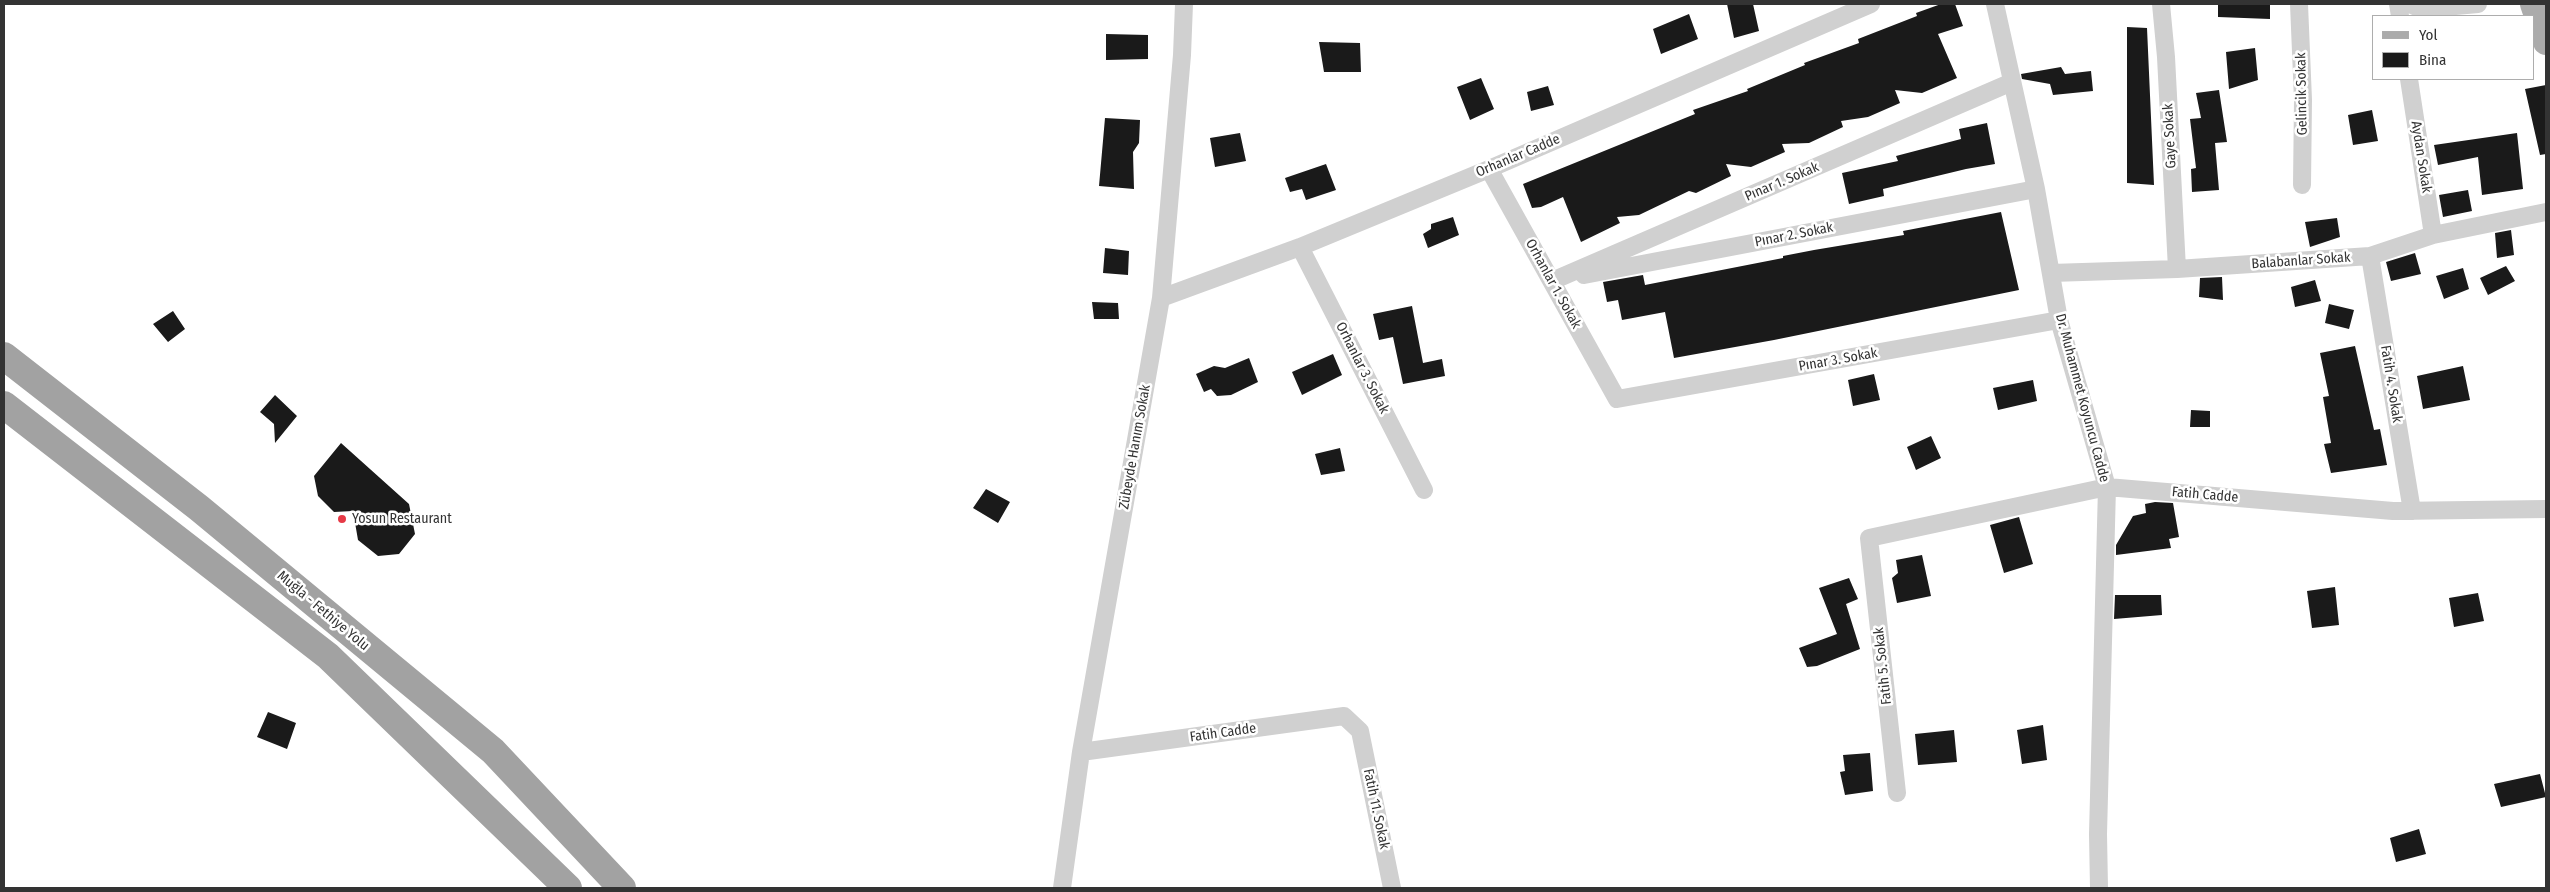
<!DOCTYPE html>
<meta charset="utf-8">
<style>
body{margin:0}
#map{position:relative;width:2550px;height:892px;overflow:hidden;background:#fff;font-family:"Fira Sans Condensed",sans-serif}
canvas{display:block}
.frame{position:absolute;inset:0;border:5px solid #333;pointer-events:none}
.legend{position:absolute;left:2372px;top:15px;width:162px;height:65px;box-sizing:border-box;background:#fff;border:1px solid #adadad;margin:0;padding:6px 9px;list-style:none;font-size:15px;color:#333}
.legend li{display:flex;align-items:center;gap:10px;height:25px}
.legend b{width:25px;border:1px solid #adadad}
</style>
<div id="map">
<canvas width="2550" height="892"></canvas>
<div class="frame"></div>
<ul class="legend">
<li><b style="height:6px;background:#ababab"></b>Yol</li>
<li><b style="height:14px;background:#1a1a1a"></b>Bina</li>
</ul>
</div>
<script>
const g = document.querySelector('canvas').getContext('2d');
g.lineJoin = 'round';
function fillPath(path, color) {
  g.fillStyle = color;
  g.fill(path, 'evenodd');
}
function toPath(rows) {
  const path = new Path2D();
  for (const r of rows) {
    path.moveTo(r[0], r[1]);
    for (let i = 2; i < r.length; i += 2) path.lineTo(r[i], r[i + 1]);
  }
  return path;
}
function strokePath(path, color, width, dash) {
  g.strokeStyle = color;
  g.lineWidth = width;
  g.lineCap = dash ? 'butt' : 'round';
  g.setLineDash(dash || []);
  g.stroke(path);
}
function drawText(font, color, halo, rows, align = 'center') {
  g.font = font + ' "Fira Sans Condensed",sans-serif';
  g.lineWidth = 5;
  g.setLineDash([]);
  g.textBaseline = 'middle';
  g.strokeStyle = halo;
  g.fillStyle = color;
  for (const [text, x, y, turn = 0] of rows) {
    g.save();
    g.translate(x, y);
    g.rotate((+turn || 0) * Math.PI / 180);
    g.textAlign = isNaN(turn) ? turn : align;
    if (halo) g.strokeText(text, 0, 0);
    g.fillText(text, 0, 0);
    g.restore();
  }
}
fillPath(toPath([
 [1727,4,1753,4,1759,31,1734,38],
 [1941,4,1955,4,1963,26,1938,34,1957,78,1922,93,1895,90,1900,103,1868,117,1841,121,1843,127,1809,143,1782,144,1785,152,1751,167,1726,164,1731,176,1696,193,1689,191,1639,215,1617,217,1620,223,1581,242,1563,197,1541,207,1532,208,1523,184,1695,114,1693,110,1748,91,1747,89,1805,65,1804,63,1859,43,1858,39,1917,16,1916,13],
 [2218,4,2270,4,2270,19,2218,17],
 [1689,14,1698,39,1661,54,1653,29],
 [2127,27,2147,28,2154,185,2127,183],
 [1106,34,1148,35,1148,59,1106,60],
 [1319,42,1360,43,1361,72,1324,72],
 [2255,48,2258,80,2229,89,2226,52],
 [2061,67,2065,74,2091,71,2093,91,2053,95,2050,84,2022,79,2021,74],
 [1481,78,1494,109,1470,120,1457,87],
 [2546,85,2546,154,2540,155,2525,89],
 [1548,86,1554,105,1531,111,1527,92],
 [2219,90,2227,142,2215,143,2219,190,2192,192,2191,169,2196,168,2190,119,2201,118,2196,93],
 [2372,110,2378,141,2353,145,2348,115],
 [1105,118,1140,120,1139,143,1133,152,1134,189,1099,186],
 [1987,123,1995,164,1966,169,1883,189,1884,196,1849,204,1842,173,1898,161,1896,156,1961,139,1959,129],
 [1240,133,1246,161,1215,167,1210,138],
 [2517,133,2523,189,2482,195,2478,157,2438,165,2434,145],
 [1326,164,1336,190,1306,200,1302,189,1290,192,1285,178],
 [2468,190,2472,211,2443,217,2439,195],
 [2001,212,2019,290,1774,340,1674,358,1665,312,1622,320,1618,300,1607,302,1603,282,1643,275,1645,285,1783,258,1783,256,1814,250,1904,235,1903,231],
 [1453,217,1459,235,1428,248,1423,234,1431,229,1431,224],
 [2337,218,2340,237,2310,247,2305,222],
 [2511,230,2514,255,2497,258,2495,233],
 [1105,248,1129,251,1128,275,1103,273],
 [2415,253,2421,274,2391,281,2386,262],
 [2506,266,2515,281,2488,295,2480,278],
 [2463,268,2469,289,2444,299,2436,276],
 [2222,277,2223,300,2199,297,2200,278],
 [2315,280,2321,301,2295,307,2291,287],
 [1092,302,1118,303,1119,319,1094,319],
 [2329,304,2354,310,2349,329,2325,323],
 [1412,306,1423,363,1442,359,1445,376,1403,384,1393,337,1379,340,1373,314],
 [173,311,185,329,168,342,153,324],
 [2355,346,2374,430,2380,429,2387,465,2331,473,2324,444,2331,443,2323,397,2329,396,2320,353],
 [1333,354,1342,375,1302,395,1292,372],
 [1249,358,1258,382,1231,395,1217,396,1211,389,1204,392,1196,374,1214,366,1225,368],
 [2463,366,2470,400,2423,409,2417,376],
 [1874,374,1880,400,1853,406,1848,380],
 [2033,380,2037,401,1998,410,1993,388],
 [275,395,297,416,275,443,274,424,260,412],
 [2191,410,2210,411,2210,427,2190,427],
 [1931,436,1941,458,1916,470,1907,447],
 [341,443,409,504,415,534,399,554,378,556,358,540,353,511,334,512,318,496,314,476],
 [1340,448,1345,471,1321,475,1315,454],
 [986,489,1010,502,998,523,973,508],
 [2155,502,2173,503,2179,537,2169,539,2171,548,2116,555,2116,545,2133,516,2146,513,2145,504],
 [2019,517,2033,564,2004,573,1990,525],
 [1922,555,1931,596,1897,603,1892,578,1898,573,1896,560],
 [1849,578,1858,599,1846,604,1860,649,1817,666,1807,667,1799,648,1837,634,1819,588],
 [2335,587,2339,625,2312,628,2307,591],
 [2478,593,2484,621,2454,627,2449,598],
 [2115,595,2161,595,2162,615,2114,619],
 [268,712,296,723,287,749,257,737],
 [2043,725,2047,760,2022,764,2017,730],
 [1954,730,1957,762,1918,765,1915,734],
 [1870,753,1873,791,1845,795,1840,772,1845,771,1843,755],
 [2540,774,2546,797,2501,807,2494,784],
 [2419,829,2426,854,2396,862,2390,838]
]), '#1a1a1a');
strokePath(toPath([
 [1995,4,2036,189,2059,320,2107,487,2098,834,2099,888],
 [2161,4,2166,57,2177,269],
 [2299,4,2303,100,2302,185],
 [2398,4,2400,16],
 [2410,4,2421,9,2478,4],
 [2409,79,2433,235],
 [1489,169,1617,399,2059,320],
 [1300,247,1424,490],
 [2370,256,2412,511],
 [2051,273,2177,269,2370,256,2433,235,2546,212],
 [1584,275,2036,189],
 [1552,281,2012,82],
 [1161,298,1300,247,1489,169,1871,4],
 [1081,752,1344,716,1360,731,1392,888],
 [1897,793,1869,538,2107,487,2393,511,2546,509],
 [1062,888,1081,752,1161,298,1182,55,1184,4]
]), '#d0d0d0', 18);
strokePath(toPath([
 [2533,4,2546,42]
]), '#ababab', 26);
strokePath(toPath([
 [4,356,199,508,493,751,622,888],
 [4,405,328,656,568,888]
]), '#a2a2a2', 28);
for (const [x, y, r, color] of [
 [342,519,5,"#e63946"]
]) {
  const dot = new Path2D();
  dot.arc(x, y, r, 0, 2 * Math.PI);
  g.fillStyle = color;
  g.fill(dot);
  strokePath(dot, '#fff', 2);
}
drawText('14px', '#333', '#fff', [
 ["Gelincik Sokak",2302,94,-91],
 ["Gaye Sokak",2170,136,-93],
 ["Orhanlar Cadde",1518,156,-23],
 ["Aydan Sokak",2421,157,81],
 ["Pınar 1. Sokak",1782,182,-23],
 ["Pınar 2. Sokak",1794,235,-11],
 ["Balabanlar Sokak",2301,261,-4],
 ["Orhanlar 1. Sokak",1553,284,61],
 ["Pınar 3. Sokak",1838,360,-10],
 ["Orhanlar 3. Sokak",1362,368,63],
 ["Fatih 4. Sokak",2391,384,81],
 ["Dr. Muhammet Koyuncu Cadde",2082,398,75],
 ["Zübeyde Hanım Sokak",1135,447,-80],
 ["Fatih Cadde",2205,495,5],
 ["Muğla - Fethiye Yolu",323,611,40],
 ["Fatih 5. Sokak",1883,666,-96],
 ["Fatih Cadde",1223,733,-8],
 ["Fatih 11. Sokak",1376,809,78]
]);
drawText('14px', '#333', '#fff', [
 ["Yosun Restaurant",352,519]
], 'left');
</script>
